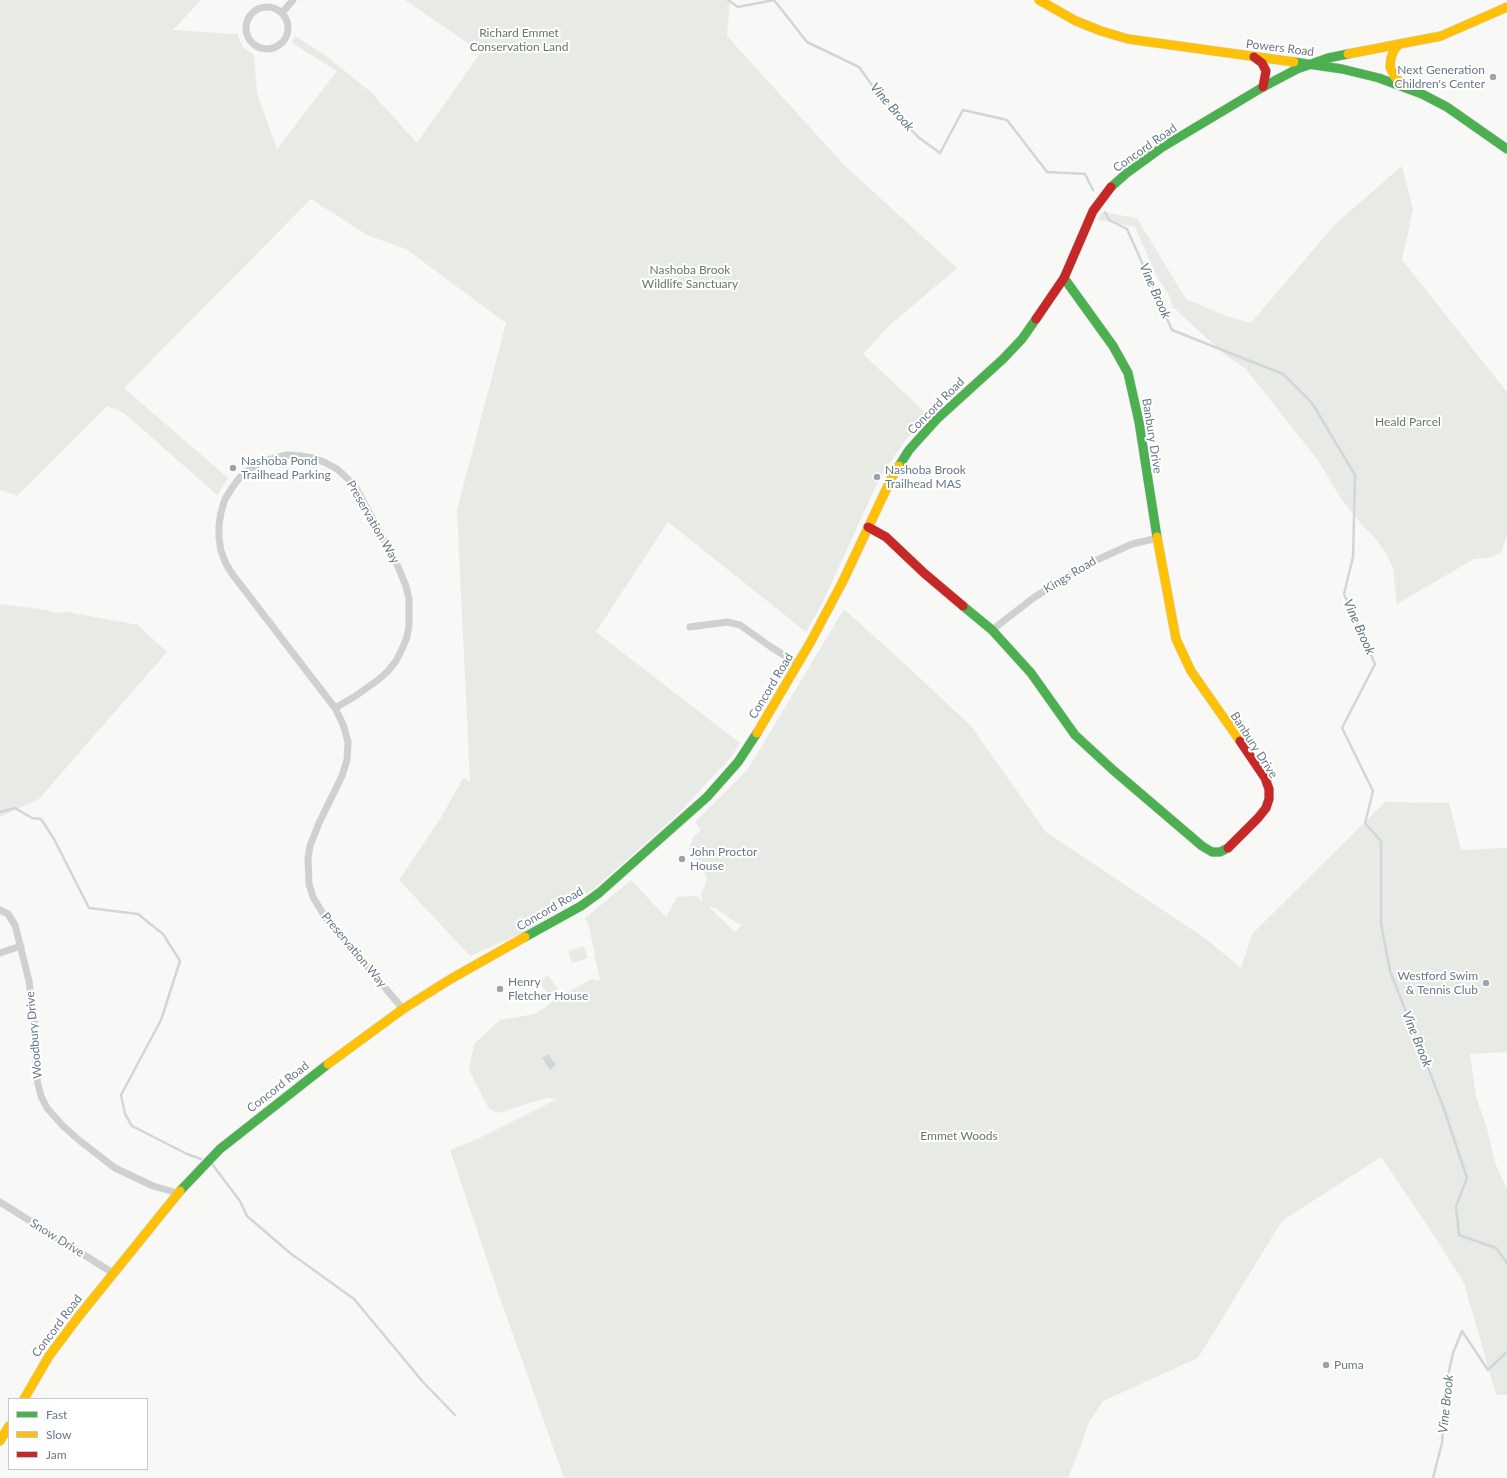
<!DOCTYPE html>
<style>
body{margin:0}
#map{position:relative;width:1507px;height:1478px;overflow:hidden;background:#f8f8f7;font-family:Lato,sans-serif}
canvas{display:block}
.legend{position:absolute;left:8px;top:1398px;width:140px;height:72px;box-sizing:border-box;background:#fff;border:1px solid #c3c9cf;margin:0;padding:5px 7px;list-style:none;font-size:12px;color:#687887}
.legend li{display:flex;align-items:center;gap:8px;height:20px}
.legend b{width:20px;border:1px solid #c3c9cf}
</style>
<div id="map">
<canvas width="1507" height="1478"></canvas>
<ul class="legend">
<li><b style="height:5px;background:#4caf50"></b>Fast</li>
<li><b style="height:5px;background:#ffc107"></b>Slow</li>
<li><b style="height:5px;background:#c62828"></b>Jam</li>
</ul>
</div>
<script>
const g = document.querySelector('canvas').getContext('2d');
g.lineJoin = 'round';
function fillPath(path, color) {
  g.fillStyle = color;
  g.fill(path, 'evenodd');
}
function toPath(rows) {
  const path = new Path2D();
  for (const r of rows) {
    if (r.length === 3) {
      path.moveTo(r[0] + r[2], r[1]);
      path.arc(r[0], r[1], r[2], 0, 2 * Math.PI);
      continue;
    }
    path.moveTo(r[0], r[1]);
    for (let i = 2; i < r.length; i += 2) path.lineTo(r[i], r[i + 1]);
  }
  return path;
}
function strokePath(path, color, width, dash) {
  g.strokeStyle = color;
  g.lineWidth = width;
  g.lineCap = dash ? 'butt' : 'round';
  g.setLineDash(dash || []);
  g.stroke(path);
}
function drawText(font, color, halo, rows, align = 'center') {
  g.font = font + ' Lato,sans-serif';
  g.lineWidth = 4;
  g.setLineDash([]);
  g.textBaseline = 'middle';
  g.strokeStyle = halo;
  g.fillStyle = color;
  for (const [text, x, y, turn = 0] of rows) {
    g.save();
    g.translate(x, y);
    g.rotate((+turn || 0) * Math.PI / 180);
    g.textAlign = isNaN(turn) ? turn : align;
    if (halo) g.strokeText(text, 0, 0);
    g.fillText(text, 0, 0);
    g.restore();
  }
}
fillPath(toPath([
 [0,0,201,0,173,30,237,34,243,47,254,55,257,93,277,149,337,71,292,43,295,36,325,55,372,93,417,143,481,52,405,0,730,0,727,36,845,166,957,268,890,325,863,354,928,415,905,441,880,477,822,604,806,632,668,522,596,632,740,743,732,756,677,815,595,888,527,931,470,956,399,880,440,819,464,777,470,782,457,510,506,323,406,249,367,235,311,199,124,388,228,478,217,495,124,413,107,406,17,496,2,490,0,491],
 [1402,166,1413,209,1402,260,1507,392,1507,535,1501,553,1489,558,1474,559,1397,604,1393,568,1386,553,1376,539,1361,524,1342,500,1317,459,1245,368,1225,355,1175,309,1171,303,1169,295,1157,277,1135,227,1098,220,1102,212,1137,218,1186,299,1226,316,1251,323,1336,223],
 [0,604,47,610,56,613,67,612,138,625,167,652,39,799,0,817],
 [844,609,907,666,971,726,1046,832,1206,939,1241,968,1252,934,1385,802,1449,803,1461,850,1507,848,1507,1052,1470,1054,1476,1097,1487,1128,1495,1163,1507,1189,1507,1395,1496,1395,1464,1283,1433,1234,1381,1157,1282,1221,1198,1358,1103,1401,1089,1422,1079,1451,1068,1478,564,1478,501,1301,450,1150,477,1139,557,1099,546,1098,498,1113,489,1109,469,1070,474,1044,500,1020,535,1014,558,998,591,979,600,981,589,926,585,918,631,880,666,917,677,897,696,896,703,902,701,894,705,886,707,876,689,849,694,836,701,830,695,822,748,769],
 [708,906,717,909,738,924,742,924,735,932],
 [584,946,588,958,572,963,568,951],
 [548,975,558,989,549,995,539,982]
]), '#e8ebe5');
fillPath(toPath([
 [548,1054,556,1065,550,1070,542,1058]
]), '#d0d6da');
strokePath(toPath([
 [728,0,738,7,774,0,807,42,859,67,879,95,918,137,940,153,963,110,1007,120,1047,172,1085,174,1093,190],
 [1105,212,1109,220,1127,229,1172,330,1283,374,1312,403,1355,475,1353,557,1344,594,1375,664,1342,728,1373,791,1365,823,1381,841,1381,923,1390,971,1443,1106,1467,1178,1456,1206,1459,1235,1496,1248,1507,1263],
 [0,812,15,808,32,818,41,819,54,839,89,908,138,914,163,934,180,961,161,1020,121,1095,125,1114,132,1126,187,1154,201,1159],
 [212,1164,240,1201,247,1216,290,1253,354,1299,423,1382,455,1415],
 [1433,1478,1442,1443,1445,1389,1453,1353,1462,1331,1488,1370,1507,1352]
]), '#d0d6da', 2.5);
const fast = toPath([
 [1294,62,1342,69,1379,78,1422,94,1447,107,1507,149],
 [1111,187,1128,172,1161,148,1263,87,1297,69,1328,58,1348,54],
 [1064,278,1113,346,1128,373,1139,422,1157,537],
 [899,466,909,450,937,419,1003,359,1022,339,1036,319],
 [963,606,992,630,1031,673,1075,735,1113,770,1202,846,1212,852,1220,852,1228,848],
 [525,937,581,906,599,893,707,797,738,762,757,733],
 [180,1191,220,1149,328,1064]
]);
const slow = toPath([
 [1039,0,1076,21,1101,31,1128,39,1294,62],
 [1399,44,1394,50,1391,58,1390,67,1395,77,1404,85],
 [1348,54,1441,36,1507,7],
 [1157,537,1176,639,1191,671,1240,741],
 [757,733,810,643,842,583,892,477,899,466],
 [328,1064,403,1009,449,980,525,937],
 [24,1399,49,1356,79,1316,180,1191],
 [0,1441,9,1426]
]);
const jam = toPath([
 [1254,57,1262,63,1266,71,1263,87],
 [1036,319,1064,278,1093,211,1111,187],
 [868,527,886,537,924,573,963,606],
 [1228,848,1258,818,1266,808,1269,799,1269,789,1265,778,1240,741]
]);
strokePath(fast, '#d4d5d6', 10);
strokePath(slow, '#d4d5d6', 10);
strokePath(jam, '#d4d5d6', 10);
strokePath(toPath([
 [267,28,21],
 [282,13,293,0],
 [690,627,727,622,740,625,771,647,798,664],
 [992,630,1032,599,1055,584,1088,564,1132,544,1158,538],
 [335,708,354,697,378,680,388,671,396,661,402,649,407,637,409,625,409,599,406,586,396,562,356,488,347,478,337,469,326,463,314,458,301,456,287,455,274,458,262,462,250,469,240,477,232,488,225,499,221,512,219,525,219,538,221,551,226,564,233,575,335,708,343,724,348,742,347,760,342,776,319,823,310,846,308,858,309,884,313,897,325,917,403,1009],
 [0,910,8,914,15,925,29,981,34,1018,37,1080,41,1096,47,1108,63,1126,80,1141,115,1168,153,1186,178,1193],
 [0,953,21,946],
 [0,1202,113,1273]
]), '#ced0d1', 7);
strokePath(fast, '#4caf50', 9);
strokePath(slow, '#ffc107', 9);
strokePath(jam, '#c62828', 9);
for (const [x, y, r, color] of [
 [1493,77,4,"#9aa5ae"],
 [233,468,4,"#9aa5ae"],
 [877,477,4,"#9aa5ae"],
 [682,859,4,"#9aa5ae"],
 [1486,983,4,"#9aa5ae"],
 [500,989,4,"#9aa5ae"],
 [1326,1365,4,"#9aa5ae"]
]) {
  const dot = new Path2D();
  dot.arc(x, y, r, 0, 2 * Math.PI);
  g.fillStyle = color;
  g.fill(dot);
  strokePath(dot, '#fff', 1.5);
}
drawText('12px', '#667963', '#fff', [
 ["Richard Emmet",519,33],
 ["Conservation Land",519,47],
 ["Nashoba Brook",690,270],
 ["Wildlife Sanctuary",690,284],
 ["Heald Parcel",1408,422],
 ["Emmet Woods",959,1136]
]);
drawText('12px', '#687887', '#fff', [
 ["Powers Road",1280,48,7],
 ["Concord Road",1145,148,-35],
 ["Concord Road",936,406,-45],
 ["Banbury Drive",1152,436,81],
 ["Preservation Way",373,522,60],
 ["Kings Road",1070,575,-31],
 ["Concord Road",771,686,-59],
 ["Banbury Drive",1254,745,57],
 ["Concord Road",550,909,-30],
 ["Preservation Way",354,950,50],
 ["Woodbury Drive",34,1035,-95],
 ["Concord Road",278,1087,-38],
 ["Snow Drive",57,1238,32],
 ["Concord Road",57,1326,-53]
]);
drawText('12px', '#687887', '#fff', [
 ["Next Generation",1485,70,"right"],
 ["Children's Center",1485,84,"right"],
 ["Nashoba Pond",241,461],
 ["Trailhead Parking",241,475],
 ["Nashoba Brook",885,470],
 ["Trailhead MAS",885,484],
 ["John Proctor",690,852],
 ["House",690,866],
 ["Westford Swim",1478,976,"right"],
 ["& Tennis Club",1478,990,"right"],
 ["Henry",508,982],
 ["Fletcher House",508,996],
 ["Puma",1334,1365]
], 'left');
drawText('italic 13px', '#647982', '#fff', [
 ["Vine Brook",892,107,49],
 ["Vine Brook",1155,291,66],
 ["Vine Brook",1359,627,66],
 ["Vine Brook",1417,1039,68],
 ["Vine Brook",1446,1404,-84]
]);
</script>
